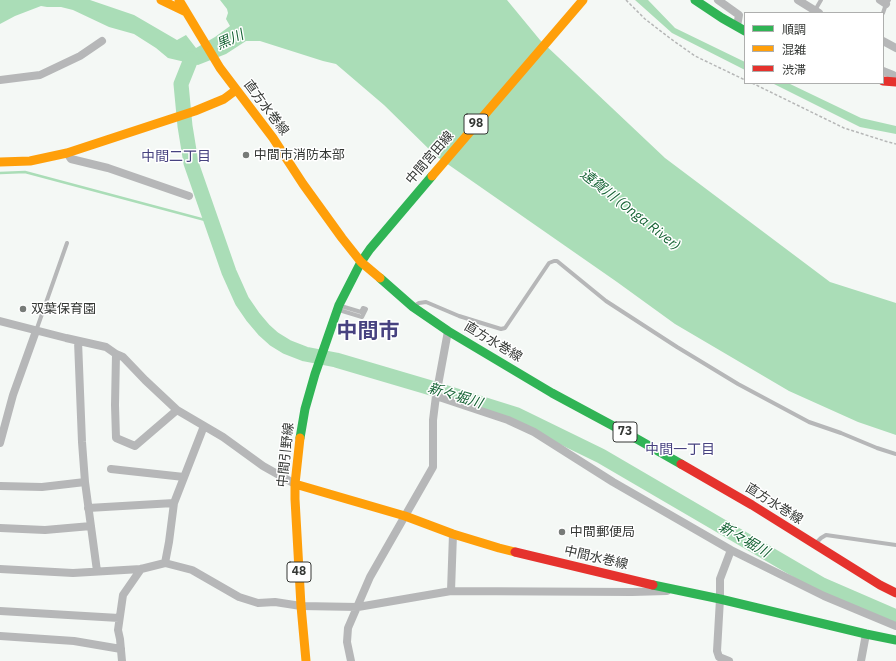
<!DOCTYPE html>
<meta charset="utf-8">
<style>
body{margin:0}
#map{position:relative;width:896px;height:661px;overflow:hidden;background:#f4f8f5;font-family:"IBM Plex Sans","Noto Sans JP",sans-serif}
canvas{display:block}
.legend{position:absolute;left:744px;top:12px;width:140px;height:72px;box-sizing:border-box;background:#fff;border:1px solid #aeafae;margin:0;padding:5px 7px;list-style:none;font-size:12px;color:#343734}
.legend li{display:flex;align-items:center;gap:8px;height:20px}
.legend b{width:20px;border:1px solid #aeafae}
</style>
<div id="map">
<canvas width="896" height="661"></canvas>
<ul class="legend">
<li><b style="height:5px;background:#30b455"></b>順調</li>
<li><b style="height:5px;background:#ff9f0a"></b>混雑</li>
<li><b style="height:5px;background:#e5322d"></b>渋滞</li>
</ul>
</div>
<script>
const g = document.querySelector('canvas').getContext('2d');
g.lineJoin = 'round';
function fillPath(path, color) {
  g.fillStyle = color;
  g.fill(path, 'evenodd');
}
function toPath(rows) {
  const path = new Path2D();
  for (const r of rows) {
    path.moveTo(r[0], r[1]);
    for (let i = 2; i < r.length; i += 2) path.lineTo(r[i], r[i + 1]);
  }
  return path;
}
function strokePath(path, color, width, dash) {
  g.strokeStyle = color;
  g.lineWidth = width;
  g.lineCap = dash ? 'butt' : 'round';
  g.setLineDash(dash || []);
  g.stroke(path);
}
function drawText(font, color, halo, rows, align = 'center') {
  g.font = font + ' "IBM Plex Sans","Noto Sans JP",sans-serif';
  g.lineWidth = 3;
  g.setLineDash([]);
  g.textBaseline = 'middle';
  g.strokeStyle = halo;
  g.fillStyle = color;
  for (const [text, x, y, turn = 0] of rows) {
    g.save();
    g.translate(x, y);
    g.rotate((+turn || 0) * Math.PI / 180);
    g.textAlign = isNaN(turn) ? turn : align;
    if (halo) g.strokeText(text, 0, 0);
    g.fillText(text, 0, 0);
    g.restore();
  }
}
fillPath(toPath([
 [0,0,90,0,134,15,177,40,186,35,196,48,215,37,230,26,226,19,228,13,227,9,220,0,507,0,540,40,665,158,830,282,896,303,896,435,858,422,789,391,675,324,617,282,436,156,384,105,336,64,323,61,260,41,246,41,226,54,198,65,168,58,156,48,134,34,109,27,73,10,61,7,47,7,41,6,15,16,0,24],
 [635,0,648,0,675,28,745,62,745,70,672,33],
 [772,83,788,83,861,118,896,126,896,134,860,127]
]), '#aaddb7');
strokePath(toPath([
 [0,173,25,172,205,220,210,220]
]), '#aaddb7', 2.5);
strokePath(toPath([
 [191,59,181,84,185,126,191,163,229,272,242,301,253,317,264,330,274,339,287,347,305,354,336,360,431,388,517,415,601,456,822,585,896,617]
]), '#aaddb7', 15);
strokePath(toPath([
 [626,0,645,19,671,39,695,56,745,80],
 [752,83,844,128,888,142,896,144]
]), '#b6b7b7', 1.5, [3, 2]);
strokePath(toPath([
 [814,12,821,0],
 [883,13,886,4,889,0],
 [414,306,419,303,426,302,459,316,501,329,505,328,549,263,554,261,557,261,606,301,677,347,738,384,809,422,841,433,877,448,896,454],
 [339,310,362,317,366,309,363,308,361,312,341,306],
 [36,331,67,243],
 [816,543,821,538,826,535,896,545]
]), '#b6b7b8', 4);
strokePath(toPath([
 [718,0,739,15,737,26],
 [798,0,819,13],
 [880,0,886,4],
 [883,41,896,48],
 [883,71,893,75],
 [0,80,40,75,80,56,102,41],
 [67,153,71,159,108,168,189,196],
 [0,321,66,338,106,347,116,354,123,357,145,380,177,410,223,437,263,466,295,484],
 [78,341,82,442,85,482,97,571],
 [116,354,115,405,116,438,135,446,177,410],
 [436,396,508,420,534,432,613,482,731,550,824,596,896,626],
 [0,443,13,395,36,331],
 [111,469,184,477],
 [0,486,42,487,85,482],
 [88,508,174,503],
 [0,528,45,530,91,526],
 [165,563,169,542,174,503,204,426],
 [0,569,73,573,141,569,165,563,192,570,239,597,258,603,275,602,301,606,358,607,451,591,632,592,667,591],
 [451,591,453,534],
 [0,611,119,618],
 [0,636,74,641,121,649],
 [122,661,120,639,118,630,123,595,141,569],
 [351,661,347,642,348,628,370,577,433,467,433,420,436,396,448,331],
 [729,661,719,657,717,651,720,599,720,579,731,550],
 [861,661,866,634]
]), '#b6b7b8', 8);
strokePath(toPath([
 [695,0,722,18,745,31],
 [380,278,413,307,448,331,552,393,630,435,681,464],
 [300,438,305,409,315,374,339,305,361,262,370,249,432,176],
 [653,585,720,599,866,634,896,640]
]), '#30b455', 9);
strokePath(toPath([
 [161,0,186,12],
 [179,0,220,68,273,138,303,184,342,238,361,262,380,278],
 [0,162,30,161,67,153,195,111,224,99,236,90],
 [432,176,583,0],
 [300,438,295,484,295,499,301,606,306,661],
 [295,484,405,516,453,534,499,548,515,552]
]), '#ff9f0a', 9);
strokePath(toPath([
 [883,81,896,82],
 [681,464,752,505,880,585,896,593],
 [515,552,653,585]
]), '#e5322d', 9);
for (const [x, y, r, color] of [
 [246,155,4,"#777b78"],
 [23,309,4,"#777b78"],
 [562,532,4,"#777b78"]
]) {
  const dot = new Path2D();
  dot.arc(x, y, r, 0, 2 * Math.PI);
  g.fillStyle = color;
  g.fill(dot);
  strokePath(dot, '#fff', 1.5);
}
for (const [x, y, w] of [
 [476,124,24],
 [625,432,24],
 [299,572,24]
]) {
  const box = new Path2D();
  box.roundRect(x - w / 2, y - 10, w, 20, 3);
  g.fillStyle = '#fff';
  g.fill(box);
  strokePath(box, '#343734', 1);
}
drawText('bold 12px', '#343734', null, [
 ["98",476,124],
 ["73",625,432],
 ["48",299,572]
]);
drawText('13px', '#343734', '#fff', [
 ["直方水巻線",266,108,53],
 ["中間宮田線",430,158,-49],
 ["直方水巻線",493,342,31],
 ["中間引野線",286,455,-84],
 ["直方水巻線",774,504,32],
 ["中間水巻線",596,558,13]
]);
drawText('13px', '#343734', '#fff', [
 ["中間市消防本部",254,155],
 ["双葉保育園",31,309],
 ["中間郵便局",570,532]
], 'left');
drawText('italic 14px', '#156334', '#fff', [
 ["黒川",230,40,-24],
 ["遠賀川 (Onga River)",630,210,38],
 ["新々堀川",455,396,17],
 ["新々堀川",744,540,30]
]);
drawText('14px', '#474280', '#fff', [
 ["中間二丁目",176,157],
 ["中間一丁目",680,450]
]);
drawText('bold 21px', '#474280', '#fff', [
 ["中間市",368,332]
]);
</script>
